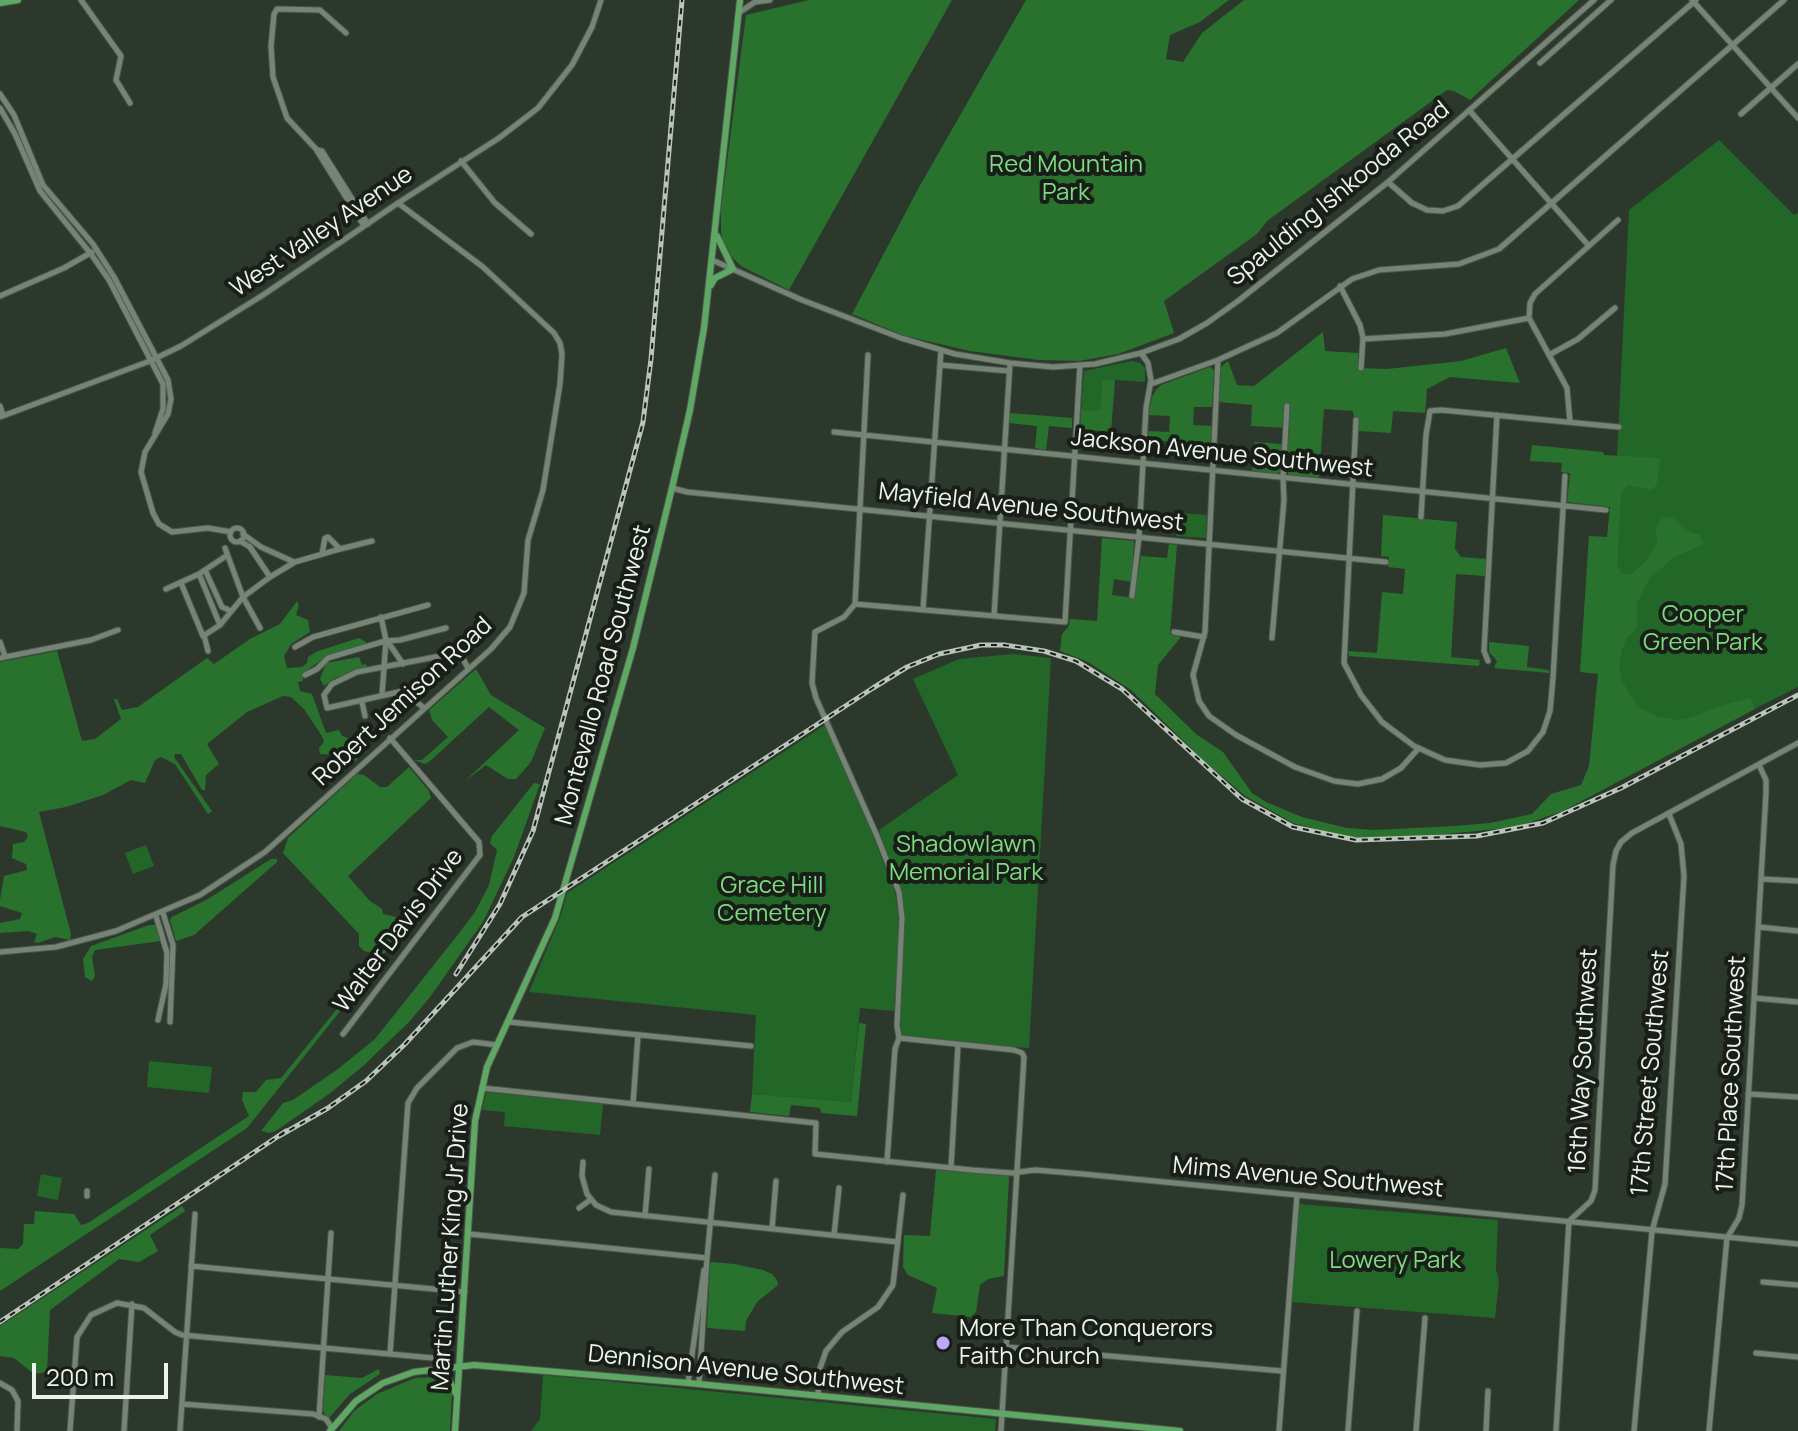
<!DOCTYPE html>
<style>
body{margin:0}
#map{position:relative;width:1798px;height:1431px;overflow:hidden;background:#2d382d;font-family:Manrope,sans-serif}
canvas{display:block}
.scale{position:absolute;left:32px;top:1363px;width:136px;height:36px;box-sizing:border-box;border:4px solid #ecf4ec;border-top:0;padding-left:10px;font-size:24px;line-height:28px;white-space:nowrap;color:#ecf4ec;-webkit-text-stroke:6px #191e19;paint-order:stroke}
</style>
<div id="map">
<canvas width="1798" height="1431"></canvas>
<div class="scale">200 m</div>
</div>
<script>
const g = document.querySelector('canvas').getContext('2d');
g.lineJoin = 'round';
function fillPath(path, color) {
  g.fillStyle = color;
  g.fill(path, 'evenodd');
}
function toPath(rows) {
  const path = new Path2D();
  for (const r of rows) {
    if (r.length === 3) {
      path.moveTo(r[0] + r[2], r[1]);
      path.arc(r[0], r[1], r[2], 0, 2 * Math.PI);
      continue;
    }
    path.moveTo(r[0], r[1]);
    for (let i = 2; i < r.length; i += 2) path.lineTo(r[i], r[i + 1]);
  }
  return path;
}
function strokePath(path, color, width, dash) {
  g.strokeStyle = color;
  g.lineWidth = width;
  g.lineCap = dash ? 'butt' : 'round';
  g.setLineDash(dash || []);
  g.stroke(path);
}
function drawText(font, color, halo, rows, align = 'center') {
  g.font = font + ' Manrope,sans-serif';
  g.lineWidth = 8;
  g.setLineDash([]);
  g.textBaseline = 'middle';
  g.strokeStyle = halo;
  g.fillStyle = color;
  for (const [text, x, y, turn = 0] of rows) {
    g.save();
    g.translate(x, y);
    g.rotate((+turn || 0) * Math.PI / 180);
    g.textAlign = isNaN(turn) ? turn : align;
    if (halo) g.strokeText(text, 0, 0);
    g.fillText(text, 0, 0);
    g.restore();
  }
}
fillPath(toPath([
 [1719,140,1794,215,1798,213,1798,687,1601,786,1629,210],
 [1132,361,1140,363,1145,368,1145,382,1102,379,1100,412,1081,410,1084,371],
 [1179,513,1207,515,1206,538,1176,536],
 [1014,654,1051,658,1029,1048,909,1038,901,1034,899,1024,904,905,879,830,958,775,913,679,959,659],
 [825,725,872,833,895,892,899,921,894,1011,860,1008,851,1102,752,1094,756,1015,529,992,561,915,567,893],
 [146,845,154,866,133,874,125,853],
 [149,1061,212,1067,209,1093,147,1087],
 [486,1092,603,1104,600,1135,504,1126,505,1112,482,1110],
 [41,1174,62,1178,58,1200,37,1196],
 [1298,1204,1498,1220,1496,1270,1499,1281,1495,1318,1291,1302],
 [543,1375,996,1419,995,1431,531,1431,540,1419]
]), '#236728');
fillPath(toPath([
 [809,0,952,0,789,290,741,266,725,250,721,232,721,209,746,15],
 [1026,0,1229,0,1200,22,1170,35,1166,59,1183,62,1202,33,1244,0,1579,0,1470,100,1454,91,1447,90,1267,221,1257,234,1164,301,1174,333,1118,354,1079,361,1039,360,970,351,905,336,852,314,918,189],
 [1323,332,1325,351,1358,353,1358,368,1387,369,1461,361,1506,348,1520,383,1450,377,1427,389,1425,413,1393,411,1391,433,1359,431,1359,418,1354,418,1353,411,1324,409,1319,478,1289,475,1286,469,1289,428,1251,426,1252,405,1219,402,1221,367,1228,361,1237,385,1254,386],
 [1210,367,1214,370,1212,407,1194,407,1193,425,1211,426,1211,454,1180,452,1180,443,1148,439,1148,431,1169,432,1170,416,1148,415,1152,397,1156,390,1161,385],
 [1102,379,1115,380,1111,432,1080,429,1081,410,1100,411],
 [1010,413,1072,418,1072,428,1049,426,1046,450,1035,448,1037,426,1009,423],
 [1255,442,1282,444,1280,471,1277,474,1252,471],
 [1532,445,1603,452,1604,455,1660,458,1657,484,1652,490,1627,485,1621,493,1617,566,1622,574,1630,575,1645,562,1657,542,1656,528,1662,517,1673,518,1686,531,1700,535,1703,544,1673,558,1649,579,1637,603,1637,628,1627,637,1622,650,1619,666,1622,681,1637,706,1658,717,1677,720,1693,717,1719,706,1750,698,1755,709,1563,811,1517,827,1415,837,1346,837,1293,823,1245,796,1204,761,1131,690,1088,662,1060,651,1062,634,1069,626,1070,619,1097,621,1102,538,1134,541,1132,582,1114,579,1112,595,1134,598,1141,556,1167,558,1169,544,1177,545,1170,634,1181,637,1158,665,1155,694,1196,734,1223,752,1252,793,1266,802,1302,817,1347,828,1375,830,1454,826,1490,823,1532,814,1551,794,1581,785,1589,766,1598,674,1580,672,1589,536,1607,537,1610,507,1567,502,1570,473,1561,472,1562,463,1530,461],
 [1383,515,1457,522,1455,549,1461,557,1486,559,1485,576,1456,574,1451,657,1480,660,1479,666,1349,656,1348,651,1377,653,1382,592,1403,594,1405,569,1388,567,1389,557,1381,556],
 [297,601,299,605,296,615,308,620,310,632,291,644,284,656,287,668,302,667,307,663,308,657,318,651,359,638,366,642,366,644,323,659,303,673,303,681,298,682,300,691,312,694,326,733,339,730,342,736,358,741,357,760,333,776,340,768,338,763,333,755,320,754,319,748,324,742,322,736,304,709,291,697,283,696,247,712,207,744,219,764,206,775,205,790,202,790,181,754,175,754,174,757,212,811,208,814,175,764,161,757,155,760,145,783,131,780,103,795,66,807,39,812,71,934,70,940,55,937,38,943,34,942,37,934,29,931,0,933,0,923,20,919,22,913,0,906,0,900,4,876,27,870,26,864,12,858,13,844,24,842,28,837,26,832,0,826,0,662,57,651,82,741,95,739,121,719,114,699,117,699,122,710,138,707,207,658,214,664,250,639,280,624],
 [1489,642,1529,646,1527,667,1549,670,1549,673,1494,668,1497,661,1489,652],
 [359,657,362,665,366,664,367,668,335,678,324,686,320,679,326,663],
 [476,669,491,695,545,728,531,762,516,779,508,779,486,765,465,781,519,730,489,707,429,762,425,764,414,760,422,760,448,737,432,720,429,710],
 [409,767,429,791,431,798,348,876,370,901,382,909,383,914,405,919,387,950,367,976,363,973,377,954,364,951,359,946,359,934,283,853,288,838,357,774,364,775,380,787,387,787],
 [534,783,540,784,514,857,483,922,430,997,409,1022,363,1066,329,1094,277,1130,270,1133,261,1131,283,1103,293,1100,338,1069,375,1039,456,937,475,912,489,885,497,850,490,843,492,836],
 [271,859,277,859,277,862,194,935,176,941,170,920,172,917,208,899],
 [149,925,155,925,161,941,95,950,92,957,95,976,92,981,85,977,83,959,91,946],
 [358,983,357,990,247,1128,0,1291,0,1248,18,1249,23,1244,24,1224,34,1224,35,1211,74,1214,81,1225,88,1223,249,1116,242,1100,243,1092,256,1092,266,1080,281,1078],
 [859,1023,866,1024,857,1116,821,1113,820,1108,791,1105,789,1116,750,1112,752,1094,851,1102],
 [936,1170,1009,1176,1004,1276,988,1279,980,1285,976,1312,971,1317,932,1313,937,1288,908,1275,903,1267,904,1235,930,1236],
 [182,1206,185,1211,150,1235,158,1251,139,1262,119,1259,50,1310,47,1372,34,1374,14,1358,0,1356,0,1326],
 [712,1262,734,1264,763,1270,772,1274,777,1280,778,1285,757,1302,746,1321,745,1331,707,1328,710,1264],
 [379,1369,380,1374,350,1394,329,1418,325,1415,323,1410,325,1375,362,1378],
 [435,1377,449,1385,452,1392,450,1431,339,1431,354,1411,377,1394,415,1378]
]), '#28722e');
const minor = toPath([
 [81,0,121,56,116,80,130,103],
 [1692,0,1798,118],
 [740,12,755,2,770,0],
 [346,33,320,10,277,9,274,14,271,46,273,77,287,118,317,150,322,151,368,224],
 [1540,63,1611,0],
 [0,94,14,115,43,185,93,244,114,277,168,380,171,399,168,414,145,452,141,472,153,513,159,524,172,532,208,528,231,532],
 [0,108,15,134,40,191,91,254,109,280,163,384,163,409,155,433],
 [1469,110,1589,246],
 [1741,114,1798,64],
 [317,151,364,226],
 [461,161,495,203,531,234],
 [1388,182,1412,203,1427,210,1443,211,1458,206,1696,0],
 [712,260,802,300,901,338,955,354,1010,363,1053,367,1095,364,1141,353,1179,339,1207,323,1238,301,1388,182,1594,0],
 [1340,286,1360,325,1363,338,1361,368],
 [0,296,64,268,92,252],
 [1529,318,1530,303,1535,294,1618,220],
 [1529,318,1567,388,1570,422],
 [1363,339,1445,334,1529,318],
 [1549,355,1578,339,1615,308],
 [1218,360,1205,632,1193,675,1199,701,1209,716,1236,735,1295,767,1334,781,1358,784,1382,779,1401,768,1418,749],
 [940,365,1009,371],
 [1151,384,1218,360,1277,333,1352,279,1379,270,1459,264,1499,249,1784,0],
 [0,406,3,415],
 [0,417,150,361,181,346,263,295,398,203,499,138,538,108,572,65,592,27,601,0],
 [1356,420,1344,663,1361,695,1382,722,1414,746,1445,760,1480,765,1506,763,1528,751,1543,732,1550,711,1553,678,1565,476],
 [834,432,1606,510],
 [672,488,687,492,1386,562],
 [1421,517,1426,435,1430,411,1441,410,1619,427],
 [237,535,7],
 [243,534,261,547,294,562],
 [240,541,250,547,270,577],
 [225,548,243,597,260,628],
 [322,554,325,538,328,537,340,549,372,541],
 [205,570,222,607,231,611],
 [199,574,220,625],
 [181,583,203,636,220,625,243,597,270,577,295,562,340,549],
 [166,589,199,574,226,556],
 [1132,596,1139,537,1146,408,1151,380,1148,363,1141,353],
 [855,604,844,617,815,632,812,683,816,698,877,836,899,892,902,918,897,1026,899,1038,895,1049,887,1162],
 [855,604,1065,622,1080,365],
 [855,604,868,355],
 [923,610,941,350],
 [994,616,1010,363],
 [381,617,386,640,382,695],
 [1174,632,1204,637],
 [204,635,208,651],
 [1272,638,1284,500,1283,478,1287,406],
 [0,642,5,656],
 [388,642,403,664],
 [295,647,313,637,428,605],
 [0,658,91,640,118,630],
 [1488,661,1484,651,1497,415],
 [305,675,317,669,328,658,385,641,400,640,446,628],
 [362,702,365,716],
 [424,708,403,691,327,708,324,695,332,684,357,672,456,653,462,657,468,668],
 [1762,879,1798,881],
 [163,913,173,945,170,1022],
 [156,916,167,953,166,984,158,1020],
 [1759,927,1798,931],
 [0,952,56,947,116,931,200,895,265,852,491,649,510,627,524,593,528,540,543,490,560,384,562,354,560,343,554,333,483,267,398,203],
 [1754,998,1798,1002],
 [509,1022,751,1046],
 [343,1034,480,855,479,842,390,738],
 [899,1038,1014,1050,1022,1053,1024,1057,1001,1431],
 [482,1088,816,1123,815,1154,972,1170,1012,1173,1035,1170,1083,1174,1798,1244],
 [1748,1094,1798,1097],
 [633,1104,638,1035],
 [583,1162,582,1176,587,1194,596,1205,611,1212,898,1242],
 [951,1168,958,1045],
 [87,1196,87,1191],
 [579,1208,590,1200],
 [645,1216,649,1169],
 [772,1229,776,1181],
 [469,1234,707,1258],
 [834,1235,839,1188],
 [191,1266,465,1292],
 [1763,1282,1798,1285],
 [1006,1347,1282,1371],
 [1756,1353,1798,1357],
 [390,1354,408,1103,417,1088,457,1048,473,1042,497,1045],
 [0,1383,12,1390,18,1401,17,1431],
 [688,1383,704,1270],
 [699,1384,707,1258,715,1175],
 [818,1396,819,1371,826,1351,842,1332,878,1307,893,1285,903,1195],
 [182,1404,313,1414,326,1419,332,1428],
 [319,1417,331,1233],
 [70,1431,77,1337,91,1315,117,1303,144,1308,175,1332,182,1335,444,1359],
 [124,1431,132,1304],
 [180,1431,195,1214],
 [1279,1431,1297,1195],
 [1348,1431,1357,1311],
 [1416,1431,1425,1318],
 [1486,1431,1488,1391],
 [1556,1431,1569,1221,1591,1201,1595,1190,1613,865,1616,851,1621,842,1632,833,1798,743],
 [1634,1431,1652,1231,1665,1184,1684,876,1681,844,1669,814],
 [1709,1431,1727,1238,1739,1218,1742,1205,1766,793,1766,780,1759,765]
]);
const major = toPath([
 [0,3,18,0],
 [711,285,715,278,733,269,717,236],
 [435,1371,448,1378,456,1394],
 [330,1431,356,1401,383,1383,414,1372,474,1365,688,1383,1180,1431],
 [455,1431,475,1121,487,1067,555,918,633,648,672,488,690,410,704,328,740,0]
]);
strokePath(minor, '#4d564d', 7);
strokePath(major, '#4d564d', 8);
strokePath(minor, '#768476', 5);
strokePath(major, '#5fa863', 6);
const rail = toPath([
 [456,974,500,904,533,831,643,422,651,359,682,0],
 [279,1136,328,1108,366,1081,405,1044,522,917,873,688,907,667,939,654,981,645,1004,645,1044,651,1076,661,1122,689,1242,799,1293,827,1356,840,1477,836,1543,823,1621,788,1798,695],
 [0,1322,286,1131]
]);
strokePath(rail, '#bbc4bb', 5);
strokePath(rail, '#191e19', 2, [6]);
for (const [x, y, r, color] of [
 [943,1343,8,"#bcaaf6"]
]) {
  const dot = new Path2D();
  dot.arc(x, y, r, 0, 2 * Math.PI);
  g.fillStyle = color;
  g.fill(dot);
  strokePath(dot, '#191e19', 3);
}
drawText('24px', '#7cdc7f', '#191e19', [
 ["Red Mountain",1066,165],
 ["Park",1066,193],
 ["Cooper",1703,615],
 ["Green Park",1703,643],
 ["Shadowlawn",966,845],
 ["Memorial Park",966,873],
 ["Grace Hill",772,886],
 ["Cemetery",772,914],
 ["Lowery Park",1395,1261]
]);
drawText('24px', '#ecf4ec', '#191e19', [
 ["Spaulding Ishkooda Road",1339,194,-39],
 ["West Valley Avenue",322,232,-34],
 ["Jackson Avenue Southwest",1222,454,6],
 ["Mayfield Avenue Southwest",1031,508,6],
 ["Montevallo Road Southwest",604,675,-75],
 ["Robert Jemison Road",403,702,-43],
 ["Walter Davis Drive",399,931,-53],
 ["16th Way Southwest",1584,1061,-87],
 ["17th Street Southwest",1651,1073,-85],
 ["17th Place Southwest",1732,1074,-87],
 ["Mims Avenue Southwest",1308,1178,5],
 ["Martin Luther King Jr Drive",451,1247,-86],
 ["Dennison Avenue Southwest",746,1371,6]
]);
drawText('24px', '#ecf4ec', '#191e19', [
 ["More Than Conquerors",959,1329],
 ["Faith Church",959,1357]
], 'left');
</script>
